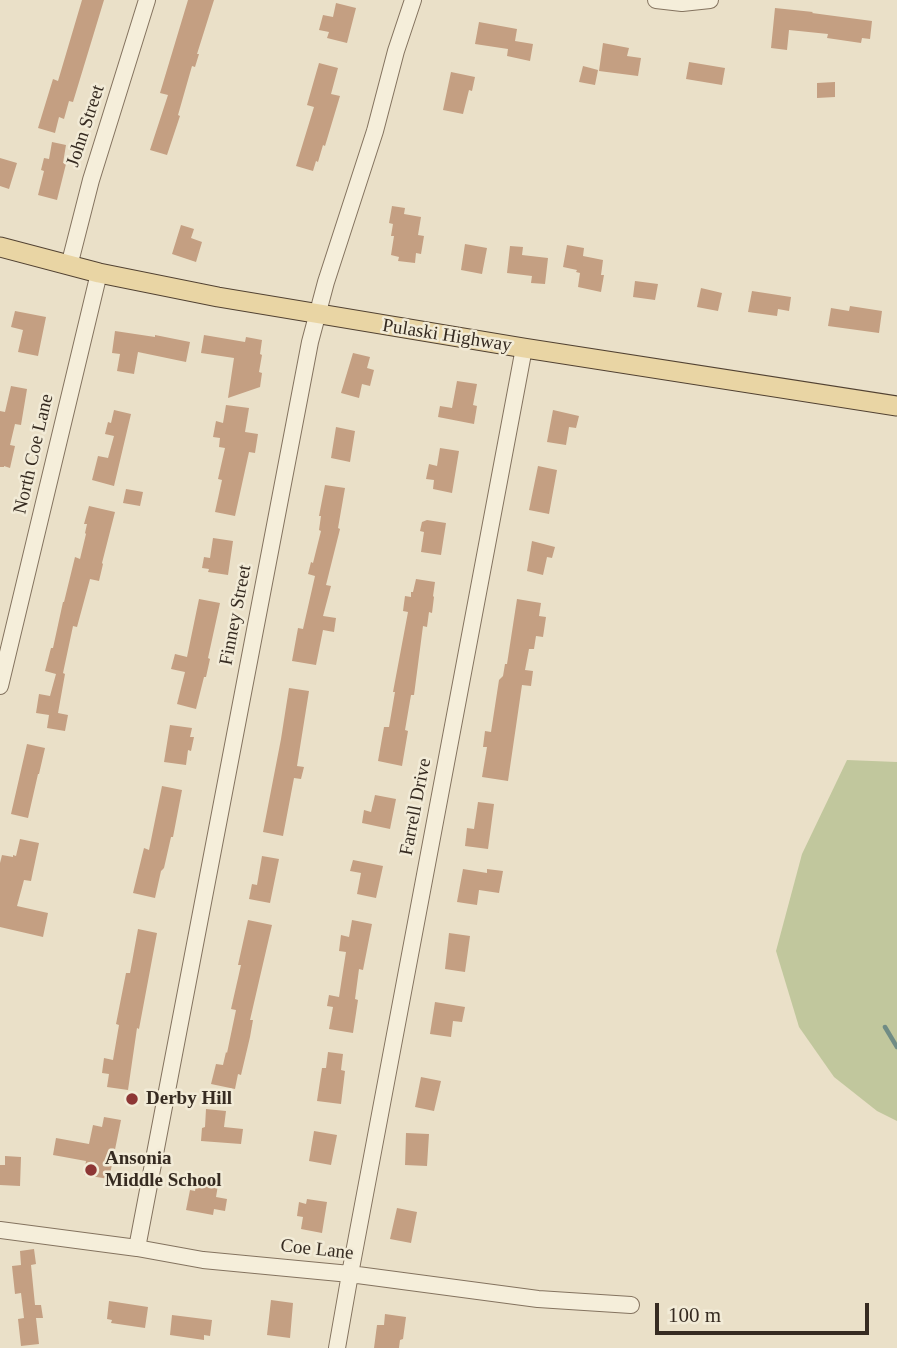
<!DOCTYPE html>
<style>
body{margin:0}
#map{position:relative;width:897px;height:1348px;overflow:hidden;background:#eae0c8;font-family:"Times New Roman",serif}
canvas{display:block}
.scale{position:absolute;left:655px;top:1303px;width:214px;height:32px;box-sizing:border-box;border:4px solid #362b21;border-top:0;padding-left:9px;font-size:21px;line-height:24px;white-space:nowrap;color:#362b21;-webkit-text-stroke:5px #f2ebd7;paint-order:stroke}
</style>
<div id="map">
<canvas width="897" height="1348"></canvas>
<div class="scale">100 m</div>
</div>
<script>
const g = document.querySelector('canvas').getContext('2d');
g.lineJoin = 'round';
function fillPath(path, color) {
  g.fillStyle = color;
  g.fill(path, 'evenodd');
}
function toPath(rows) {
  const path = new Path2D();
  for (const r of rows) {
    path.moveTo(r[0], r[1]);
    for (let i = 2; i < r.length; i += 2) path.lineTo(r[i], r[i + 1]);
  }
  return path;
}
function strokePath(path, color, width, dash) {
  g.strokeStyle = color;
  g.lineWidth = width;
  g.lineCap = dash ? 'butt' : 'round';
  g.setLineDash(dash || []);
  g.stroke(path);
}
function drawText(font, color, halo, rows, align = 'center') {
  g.font = font + ' "Times New Roman",serif';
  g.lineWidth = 5;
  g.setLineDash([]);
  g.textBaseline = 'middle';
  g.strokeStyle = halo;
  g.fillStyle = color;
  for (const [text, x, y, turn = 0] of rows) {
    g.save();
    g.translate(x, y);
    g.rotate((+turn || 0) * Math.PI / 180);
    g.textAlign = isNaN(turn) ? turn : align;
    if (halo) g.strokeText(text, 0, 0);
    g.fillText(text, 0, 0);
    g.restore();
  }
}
fillPath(toPath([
 [847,760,897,762,897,1121,877,1111,834,1077,799,1027,776,951,802,854]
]), '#c1c79d');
strokePath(toPath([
 [885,1027,897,1047]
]), '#708c85', 4.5);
fillPath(toPath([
 [82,0,104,0,73,102,69,101,64,119,59,117,55,133,38,128,53,79,58,81],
 [188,0,214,0,197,54,199,54,195,67,192,66,178,115,180,116,167,155,150,150,168,95,160,93],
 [336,3,356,8,347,43,327,38,329,32,319,30,323,15,333,17],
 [775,8,813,12,812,13,872,21,870,39,862,38,861,43,827,38,828,34,789,30,787,50,771,48],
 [479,22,517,29,515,41,533,44,530,61,507,56,508,49,475,44],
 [603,43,629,48,627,56,641,58,638,76,599,71],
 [689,62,725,68,722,85,686,79],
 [319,63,338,68,331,94,340,96,325,146,323,145,318,162,316,161,313,171,296,166,314,107,307,105],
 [583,66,598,70,595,85,579,82],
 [451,72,475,77,472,91,469,90,463,114,443,110],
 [835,82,835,97,817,98,817,83],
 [52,142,66,145,63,163,66,164,57,200,38,195,44,171,41,170,44,158,49,159],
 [0,158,17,163,9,189,0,186],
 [392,206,405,208,404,214,421,217,418,235,424,236,421,254,416,253,415,263,398,261,399,257,391,255,394,236,391,236,393,224,389,223],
 [181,225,194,229,191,238,202,242,196,262,172,254],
 [465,244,487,248,482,274,461,270],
 [567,245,584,248,583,256,603,260,601,275,604,275,601,292,578,287,580,273,576,272,577,270,563,267],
 [510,246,523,247,522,255,548,258,545,284,531,283,532,276,507,273],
 [635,281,658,284,655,300,633,297],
 [701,288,722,293,718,311,697,307],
 [752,291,791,297,789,311,778,309,777,316,748,312],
 [850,306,882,311,879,333,828,326,831,308,849,311],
 [15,311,46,317,38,356,18,352,23,330,11,327],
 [115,331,155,337,155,335,190,342,186,362,138,352,134,374,117,371,120,354,112,353],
 [204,335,245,342,246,337,262,340,260,354,262,355,259,372,262,373,260,387,228,398,234,358,201,353],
 [353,353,370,357,367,368,374,370,370,386,362,384,359,398,341,393],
 [457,381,477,384,473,405,477,406,474,424,438,417,440,406,452,408],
 [11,386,27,389,21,425,15,424,10,445,15,446,10,468,4,466,4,467,0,467,0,411,5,412],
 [226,405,249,408,245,432,258,434,255,453,249,452,235,516,215,512,222,480,218,479,225,448,219,447,220,438,213,437,216,421,223,423],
 [114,410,131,414,114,486,92,480,98,456,108,458,114,436,105,434,108,422,111,423],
 [553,410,579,416,576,428,569,427,566,445,547,442],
 [336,427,355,431,350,462,331,458],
 [440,448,459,451,452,493,433,489,434,480,426,479,429,464,437,466],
 [538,466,557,470,549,514,529,510],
 [325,485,345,488,338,528,340,529,326,585,331,586,323,616,336,618,334,632,323,630,316,665,292,661,298,628,303,629,315,576,308,574,311,562,313,563,321,531,319,530,321,516,319,516],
 [126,489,143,492,140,506,123,503],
 [89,506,115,512,102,563,103,564,99,581,90,579,77,627,73,626,63,673,65,674,58,713,68,715,65,731,47,728,49,715,36,713,39,694,50,696,56,674,45,671,51,648,53,648,63,602,64,602,75,557,80,559,86,534,85,533,87,524,84,524],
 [427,520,446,523,441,555,421,552,424,532,420,531,422,522],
 [213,538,233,541,228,575,208,572,209,569,202,568,204,557,210,558],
 [532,541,555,547,552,558,547,557,543,575,527,571],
 [416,579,435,582,433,596,434,597,432,613,429,612,427,627,423,626,414,695,411,695,405,730,408,731,402,766,378,761,384,727,389,727,395,692,393,692,408,612,403,611,405,596,411,597,411,592,413,592],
 [199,599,220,603,208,658,210,659,206,677,204,677,196,709,177,704,185,672,171,669,175,654,187,657],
 [517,599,541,603,539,616,546,617,543,637,536,636,534,649,529,649,525,670,533,671,531,686,522,685,508,781,482,777,487,747,483,747,485,731,491,732,499,680,503,676,505,664,507,664],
 [289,688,309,691,297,766,304,767,301,779,294,778,283,836,263,832,281,739],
 [170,725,192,728,190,737,194,737,191,751,188,750,186,765,164,762],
 [27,744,45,748,39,774,38,774,28,818,11,814],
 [162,786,182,790,173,837,171,837,164,868,161,871,155,898,133,893,144,848,149,850],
 [375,795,396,799,390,829,362,823,364,810,371,812],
 [478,802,494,804,488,849,465,846,467,828,474,829],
 [20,839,39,843,31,881,24,880,17,906,48,913,43,937,0,927,0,863,2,855,13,857,13,855,16,856],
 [262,856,279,859,270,903,249,899,252,884,257,885],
 [353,860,383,866,376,898,357,894,361,873,350,871],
 [463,869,487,873,487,869,503,871,499,893,479,890,477,905,457,902],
 [248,920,272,925,250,1020,253,1020,250,1037,241,1075,238,1074,235,1089,211,1084,216,1064,223,1065,226,1052,227,1053,236,1010,231,1009,241,965,238,965],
 [352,920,372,924,363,970,359,969,355,999,358,1000,353,1033,329,1029,333,1007,327,1006,329,995,339,997,346,952,339,951,341,935,349,937],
 [138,929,157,933,139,1029,137,1028,128,1090,107,1087,109,1074,102,1073,104,1058,113,1060,119,1025,116,1024,126,973,130,973],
 [449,933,470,936,465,972,445,969],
 [435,1002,465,1007,462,1022,453,1021,451,1037,430,1034],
 [328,1052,343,1054,341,1070,345,1071,341,1104,317,1101,322,1068,326,1068],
 [421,1077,441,1081,434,1111,415,1107],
 [206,1109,226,1111,224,1127,243,1129,241,1144,201,1141,202,1128,205,1127],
 [104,1117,121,1120,109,1179,84,1175,86,1161,53,1155,56,1138,89,1144,93,1125,102,1127],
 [314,1131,337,1135,331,1165,309,1161],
 [406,1133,429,1134,427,1166,405,1165],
 [5,1156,21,1157,20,1186,0,1185,0,1165,5,1165],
 [198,1175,219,1179,216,1197,227,1199,225,1211,214,1209,213,1215,186,1210,190,1190,195,1191],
 [307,1199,327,1202,322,1233,301,1229,303,1217,297,1216,299,1202,306,1204],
 [397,1208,417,1212,411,1243,390,1239],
 [34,1249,36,1264,31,1265,35,1305,41,1305,43,1318,36,1318,39,1344,21,1346,18,1319,24,1318,21,1293,15,1294,12,1266,21,1265,20,1251],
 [271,1300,293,1303,290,1338,267,1335],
 [109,1301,148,1307,145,1328,111,1323,112,1320,107,1319],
 [385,1314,406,1317,403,1339,400,1340,399,1348,374,1348,377,1325,384,1325],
 [172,1315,212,1320,210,1336,204,1335,204,1340,170,1335]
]), '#c49f82');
const minor = toPath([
 [656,0,682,3,710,0],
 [69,266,91,180,147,0],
 [0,686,99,273],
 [0,1230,137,1248,203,1260,350,1274,538,1299,631,1305],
 [137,1248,310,342,326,282,375,131,396,51,413,0],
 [337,1348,350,1274,524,348]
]);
const major = toPath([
 [0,247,99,273,218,297,524,348,897,406]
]);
strokePath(minor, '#84735f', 18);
strokePath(major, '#524232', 21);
strokePath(minor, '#f5eeda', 16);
strokePath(major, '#e9d5a4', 19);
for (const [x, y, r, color] of [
 [132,1099,7,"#8d3635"],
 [91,1170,7,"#8d3635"]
]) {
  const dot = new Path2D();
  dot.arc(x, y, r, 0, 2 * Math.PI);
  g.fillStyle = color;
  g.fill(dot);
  strokePath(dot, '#f2ebd7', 2.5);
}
drawText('19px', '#362b21', '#f2ebd7', [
 ["John Street",86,126,-72],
 ["Pulaski Highway",447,336,9],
 ["North Coe Lane",34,454,-77],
 ["Finney Street",236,615,-79],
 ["Farrell Drive",416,807,-79],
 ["Coe Lane",317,1250,6]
]);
drawText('bold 19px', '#362b21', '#f2ebd7', [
 ["Derby Hill",146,1099],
 ["Ansonia",105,1159],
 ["Middle School",105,1181]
], 'left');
</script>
